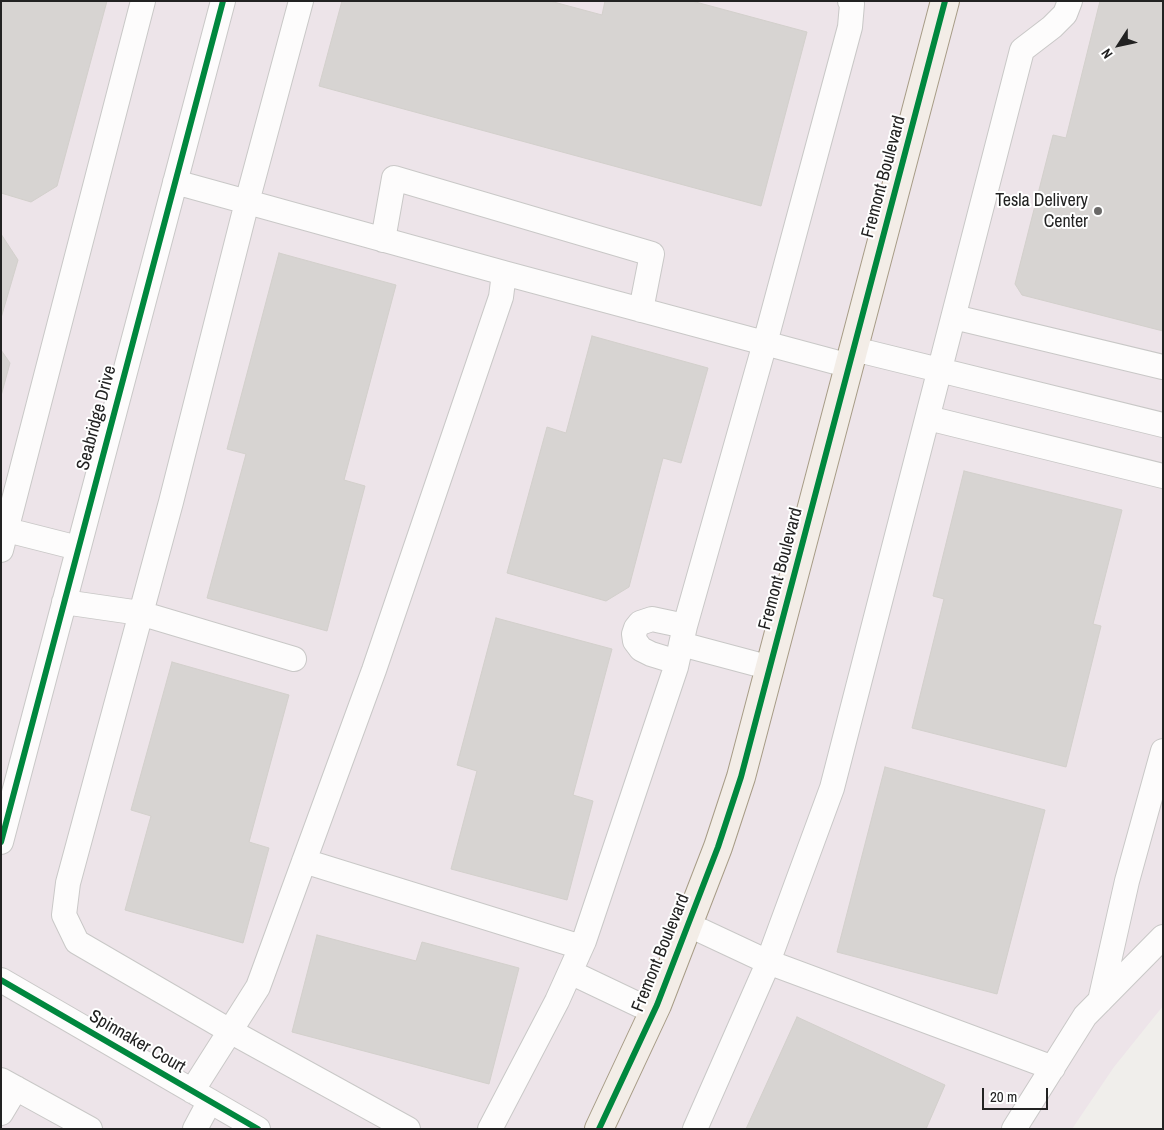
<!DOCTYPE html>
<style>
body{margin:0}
#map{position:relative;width:1164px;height:1130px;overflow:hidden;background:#f0eeeb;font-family:"Archivo Narrow",sans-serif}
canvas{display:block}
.frame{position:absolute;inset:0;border:2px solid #222;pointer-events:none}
.north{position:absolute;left:1094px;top:20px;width:50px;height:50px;-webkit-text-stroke:4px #fff;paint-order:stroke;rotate:235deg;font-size:14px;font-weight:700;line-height:20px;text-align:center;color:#222}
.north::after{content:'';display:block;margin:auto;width:18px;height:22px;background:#222;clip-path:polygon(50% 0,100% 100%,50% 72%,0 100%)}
.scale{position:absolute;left:982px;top:1088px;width:66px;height:22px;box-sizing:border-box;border:2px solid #222;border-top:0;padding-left:6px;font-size:15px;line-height:18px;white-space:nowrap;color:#222;-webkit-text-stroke:4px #fff;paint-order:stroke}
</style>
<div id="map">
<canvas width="1164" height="1130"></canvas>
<div class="frame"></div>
<div class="north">N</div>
<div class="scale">20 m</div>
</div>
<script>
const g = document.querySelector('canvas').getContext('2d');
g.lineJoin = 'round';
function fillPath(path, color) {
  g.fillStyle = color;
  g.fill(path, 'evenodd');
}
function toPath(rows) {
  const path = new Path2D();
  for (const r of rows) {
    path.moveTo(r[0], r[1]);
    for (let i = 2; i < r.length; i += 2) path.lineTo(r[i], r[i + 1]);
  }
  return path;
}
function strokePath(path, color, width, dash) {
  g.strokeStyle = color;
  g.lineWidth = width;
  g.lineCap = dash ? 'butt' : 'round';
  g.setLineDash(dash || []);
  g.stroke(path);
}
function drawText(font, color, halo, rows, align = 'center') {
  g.font = font + ' "Archivo Narrow",sans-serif';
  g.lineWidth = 4;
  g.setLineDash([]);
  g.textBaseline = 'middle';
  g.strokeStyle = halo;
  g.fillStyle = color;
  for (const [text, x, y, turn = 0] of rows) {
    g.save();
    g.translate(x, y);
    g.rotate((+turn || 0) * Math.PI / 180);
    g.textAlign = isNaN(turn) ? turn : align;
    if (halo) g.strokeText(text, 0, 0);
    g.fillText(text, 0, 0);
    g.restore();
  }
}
fillPath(toPath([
 [1,1,1163,1,1163,1006,1114,1067,1072,1129,1,1129]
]), '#ede4e9');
const building = toPath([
 [1,1,107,1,57,186,31,202,1,193,1,1],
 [342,1,550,1,602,15,605,1,692,1,807,32,761,206,319,86,342,1],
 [1100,1,1163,1,1163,331,1022,295,1015,284,1053,135,1066,138,1100,1],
 [1,234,18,260,1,318,1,234],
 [279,253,396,285,344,480,365,486,327,631,207,598,246,454,227,449,279,253],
 [592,336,708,368,681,463,663,458,629,587,606,601,507,573,547,427,566,433,592,336],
 [1,350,10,363,1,396,1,350],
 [964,471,1122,510,1093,624,1101,626,1066,767,912,728,944,599,933,596,964,471],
 [496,618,612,649,573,795,593,801,567,900,451,869,477,771,457,765,496,618],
 [172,662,289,695,249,842,269,848,243,943,125,910,151,816,131,810,172,662],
 [885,767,1045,810,997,994,837,952,885,767],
 [317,935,416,961,422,942,519,968,489,1084,292,1032,317,935],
 [797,1017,945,1085,926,1129,746,1129,797,1017]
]);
fillPath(building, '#d7d4d2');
strokePath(building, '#d3d0cc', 1);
const minor = toPath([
 [301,1,247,202,171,502,68,883,64,915,77,942,230,1031,408,1129],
 [175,182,504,273],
 [383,240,394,178,652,254,641,310],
 [954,317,1163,367],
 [854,349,1163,425],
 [928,418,1163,476],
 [7,530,78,548],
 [1,550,143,1],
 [64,602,140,613,294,659],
 [681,644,771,668],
 [677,662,651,654,641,649,635,641,634,634,636,628,640,623,652,619,685,626],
 [1,842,223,1],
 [304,861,581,947],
 [689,925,768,962,1053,1068],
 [570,972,654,1012],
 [1,980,258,1129],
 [1100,1001,1127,881,1163,751],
 [1,1080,90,1129],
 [192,1091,258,987,374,670,501,297,504,273,850,366],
 [1,1113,16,1088],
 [195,1129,210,1101],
 [490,1129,557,1001,584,941,676,667,685,626,765,343,850,27,852,4,850,1],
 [695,1129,765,970,832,788,1022,50,1052,27,1065,14,1070,1],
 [1014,1129,1085,1016,1163,937]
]);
const major = toPath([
 [599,1129,657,1005,718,847,741,777,945,1]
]);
strokePath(minor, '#c9c8c7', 26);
strokePath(major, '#a79c86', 30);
strokePath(minor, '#fdfcfc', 24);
strokePath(major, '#f3ede7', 28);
strokePath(toPath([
 [1,842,223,1],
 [1,980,258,1129],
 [599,1129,657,1005,718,847,741,777,945,1]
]), '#00873e', 6);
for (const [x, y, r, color] of [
 [1098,211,5,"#6a6968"]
]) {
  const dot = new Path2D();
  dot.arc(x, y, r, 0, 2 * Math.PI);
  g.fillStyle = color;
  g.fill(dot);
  strokePath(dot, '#fff', 2);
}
drawText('18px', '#222', '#fff', [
 ["Fremont Boulevard",884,177,-75],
 ["Seabridge Drive",97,418,-75],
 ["Fremont Boulevard",781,569,-75],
 ["Fremont Boulevard",661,953,-68],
 ["Spinnaker Court",137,1042,30]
]);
drawText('18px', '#222', '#fff', [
 ["Tesla Delivery",1088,201],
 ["Center",1088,222]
], 'right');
</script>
